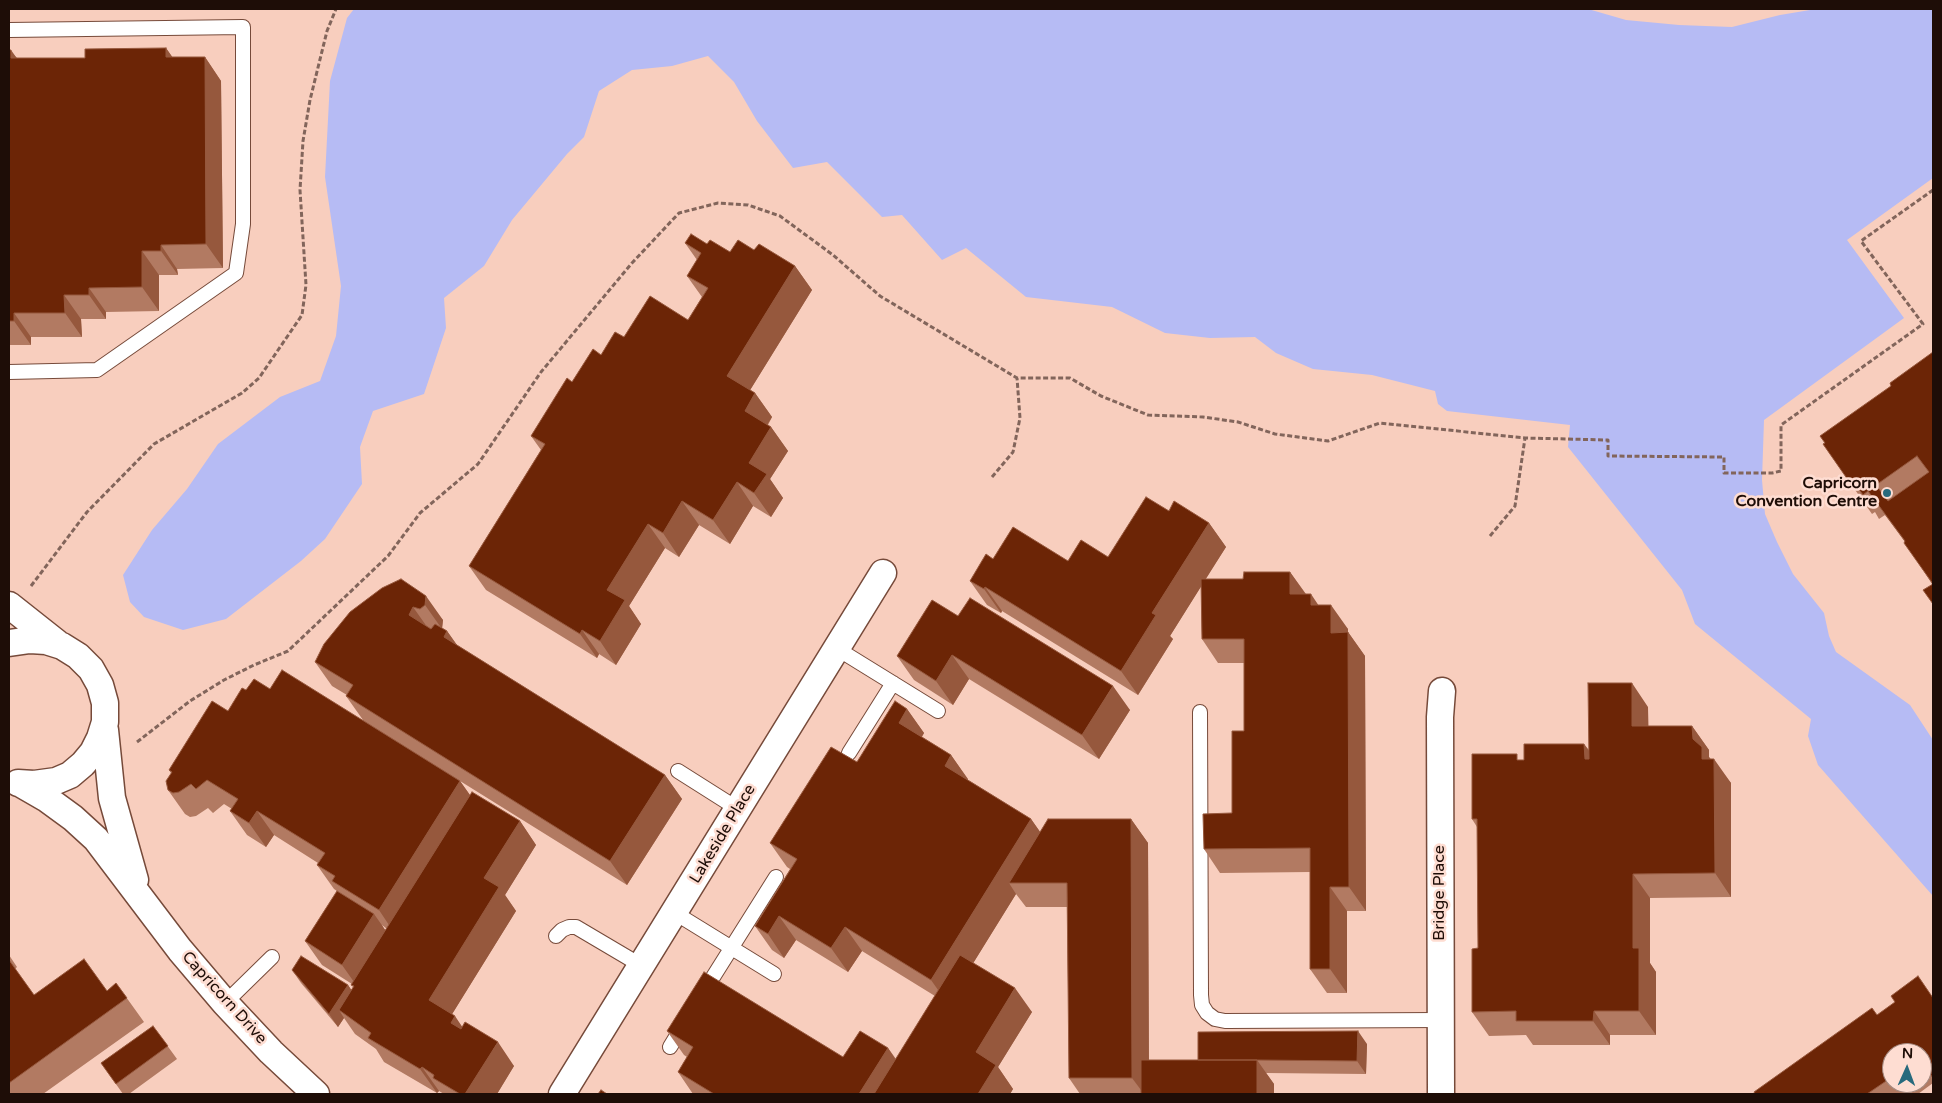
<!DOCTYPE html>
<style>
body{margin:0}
#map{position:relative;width:1942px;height:1103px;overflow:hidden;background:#f8cebe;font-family:"Varela Round",sans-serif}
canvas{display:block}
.frame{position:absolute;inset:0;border:10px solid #1e0d07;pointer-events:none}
.north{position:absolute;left:1882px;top:1043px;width:50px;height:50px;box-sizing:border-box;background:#feddd2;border:1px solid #a48a81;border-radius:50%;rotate:2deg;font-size:14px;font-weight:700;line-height:20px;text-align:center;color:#1e0d07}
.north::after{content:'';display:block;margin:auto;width:18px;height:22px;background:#286a7d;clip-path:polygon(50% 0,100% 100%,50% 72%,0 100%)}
</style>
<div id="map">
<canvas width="1942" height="1103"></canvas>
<div class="frame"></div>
<div class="north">N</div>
</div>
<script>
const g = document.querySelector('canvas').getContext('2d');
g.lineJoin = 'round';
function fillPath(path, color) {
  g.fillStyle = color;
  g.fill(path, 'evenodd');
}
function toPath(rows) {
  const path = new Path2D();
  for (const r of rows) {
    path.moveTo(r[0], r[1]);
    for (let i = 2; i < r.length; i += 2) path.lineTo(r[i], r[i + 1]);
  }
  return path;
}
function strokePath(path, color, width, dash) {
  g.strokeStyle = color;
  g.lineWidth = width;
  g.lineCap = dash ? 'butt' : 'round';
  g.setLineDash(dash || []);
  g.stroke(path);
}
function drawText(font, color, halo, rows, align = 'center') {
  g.font = font + ' "Varela Round",sans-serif';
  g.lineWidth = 5;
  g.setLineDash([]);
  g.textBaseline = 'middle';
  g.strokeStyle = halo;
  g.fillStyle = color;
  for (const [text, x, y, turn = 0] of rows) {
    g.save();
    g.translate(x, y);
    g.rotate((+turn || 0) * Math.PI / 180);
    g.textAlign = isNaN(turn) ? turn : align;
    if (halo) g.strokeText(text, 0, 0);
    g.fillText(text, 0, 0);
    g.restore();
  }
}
fillPath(toPath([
 [354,9,1588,9,1626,20,1679,25,1732,27,1780,15,1816,9,1933,9,1933,178,1847,240,1904,318,1764,420,1762,480,1765,514,1777,542,1793,574,1824,613,1829,636,1836,652,1910,705,1933,740,1933,896,1818,765,1808,736,1811,719,1695,624,1682,590,1568,447,1570,425,1447,411,1438,404,1435,391,1372,375,1313,369,1276,353,1255,337,1210,338,1165,333,1112,307,1026,297,966,248,942,260,902,215,882,217,827,162,793,168,757,121,734,82,708,56,672,66,632,70,599,91,584,137,567,154,512,220,484,266,444,298,446,328,424,394,373,411,360,447,362,484,325,539,301,561,226,619,183,630,144,617,130,602,123,575,152,530,187,489,218,444,280,397,320,381,336,336,341,286,325,177,330,81,347,18]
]), '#b6bbf4');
const lane = toPath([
 [9,30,243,27,243,224,236,273,97,370,9,372],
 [836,648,938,711],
 [1200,712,1201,995,1202,1005,1207,1013,1215,1019,1225,1021,1441,1020],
 [849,753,893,683],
 [678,771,738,809],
 [675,913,774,974],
 [556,936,562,930,569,927,576,927,642,966],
 [703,993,776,877],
 [225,1003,272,957],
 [670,1047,684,1024]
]);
const street = toPath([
 [9,605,57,643],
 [9,643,30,640,46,641,62,646,78,656,91,669,100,685,105,703,105,722,100,738,93,752,83,764,70,775,56,781,34,784,18,783],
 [105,730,112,798,135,880],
 [21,784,47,799,73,818,96,839,180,950,225,1003,271,1052,316,1094],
 [562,1094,883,573],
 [1441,1094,1440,717,1442,691]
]);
strokePath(lane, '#764a3a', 16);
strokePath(street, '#764a3a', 29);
strokePath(toPath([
 [992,477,1013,452,1020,418,1017,378],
 [1490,536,1515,506,1525,438],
 [31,586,87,512,154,444,242,393,259,378,302,315,306,285,300,190,303,141,310,100,327,31,336,9],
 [137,742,190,701,224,680,254,665,288,651,388,556,420,513,478,464,541,372,632,263,679,213,718,203,748,205,780,216,833,255,880,296,1017,378,1070,378,1101,396,1148,415,1203,417,1238,422,1275,434,1328,441,1380,423,1525,438,1608,440,1608,456,1724,457,1724,473,1772,473,1781,471,1781,425,1923,324,1861,241,1933,190]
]), '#82655b', 3, [5, 2.5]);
strokePath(lane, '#fff', 14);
strokePath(street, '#fff', 26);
fillPath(toPath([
 [166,48,172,57,205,57,221,81,223,268,177,269,178,275,159,275,159,311,106,312,106,319,81,319,82,337,31,337,31,345,9,345,9,50,17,58,85,58],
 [685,243,707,244,730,252,754,250,795,266,812,290,750,390,755,393,772,417,768,425,771,427,788,451,770,479,783,498,771,517,753,506,730,544,699,525,679,557,665,548,629,606,641,624,616,665,599,654,597,658,486,590,469,566,541,450,531,436,572,382,601,355,624,337,688,320,702,297,687,276,697,260],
 [1933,352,1932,584,1905,542,1885,515,1879,519,1875,512,1872,514,1823,444,1891,386],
 [1169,511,1209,523,1226,547,1205,579,1243,579,1290,572,1306,594,1318,605,1348,629,1348,632,1365,656,1366,911,1347,911,1347,993,1327,993,1310,969,1310,872,1220,873,1204,849,1232,813,1244,731,1244,663,1218,663,1202,639,1201,586,1170,636,1173,639,1138,695,1002,611,1001,613,987,605,970,581,993,559,1068,561,1108,557],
 [401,579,443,620,442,628,447,631,457,645,665,775,682,799,627,885,460,781,470,795,520,821,536,845,505,895,516,911,452,1014,462,1027,514,1066,497,1094,444,1094,439,1091,437,1093,384,1062,376,1049,355,1034,344,1018,338,1027,301,983,292,970,348,985,351,990,353,987,351,985,352,984,322,965,305,941,337,891,334,889,317,865,318,863,274,835,266,847,247,835,230,811,232,809,224,804,213,813,208,808,196,816,190,817,185,814,168,790,171,773,169,770,228,711,246,690,270,689,363,720,346,696,347,695,332,686,315,662],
 [382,925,387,929,385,931],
 [958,616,1130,710,1099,759,969,679,953,705,914,680,897,656],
 [1648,707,1648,726,1692,726,1709,750,1709,757,1731,783,1731,897,1650,898,1650,963,1656,972,1656,1035,1610,1035,1610,1045,1533,1045,1526,1035,1489,1036,1472,1012,1478,948,1477,827,1472,819,1521,760,1524,760,1584,744,1589,750],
 [907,709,924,733,922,737,951,755,968,780,1031,819,1040,832,1131,819,1148,843,1149,1060,1198,1060,1367,1044,1366,1074,1266,1073,1274,1084,1274,1094,1080,1094,1069,1078,1067,907,1026,907,1016,894,973,963,1032,1012,998,1067,1013,1089,1010,1094,693,1094,678,1072,687,1057,684,1055,667,1031,843,1057,888,1048,896,1059,935,996,862,951,848,972,796,940,784,958,772,950,755,926,790,869,787,867,770,843,857,762],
 [9,955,17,967,15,969,34,995,107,991,116,983,144,1022,43,1094,9,1094],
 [1933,998,1933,1083,1918,1094,1755,1094,1877,1015],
 [1892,1053,1922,1053,1922,1083,1892,1083],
 [153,1026,177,1059,129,1094,123,1094,101,1063]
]), '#b27a62');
fillPath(toPath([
 [166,48,183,72,166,57],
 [11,50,28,74,11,58],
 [205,57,221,81,223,268,206,244],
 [161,245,177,269,178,275,161,251],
 [142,251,159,275,159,311,142,287],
 [795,266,812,290,744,400,727,376],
 [89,288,106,312,106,319,89,295],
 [64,295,81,319,82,337,65,313],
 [14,313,31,337,31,345,14,321],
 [755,393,772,417,761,435,745,411],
 [771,427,788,451,770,479,783,498,771,517,754,493,749,463],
 [737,482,753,506,730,544,713,520],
 [682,501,699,525,679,557,663,533],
 [1209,523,1226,547,1170,636,1173,639,1138,695,1121,671,1152,613],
 [648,524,665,548,629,606,641,624,616,665,600,641,607,590],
 [1290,572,1307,596,1290,594],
 [985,587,1002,611,1001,613,984,589],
 [1311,594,1327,618,1311,605],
 [426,596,443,620,442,629,425,605],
 [1331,605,1348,629,1348,632,1365,656,1366,911,1349,887,1331,633],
 [413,607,430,631,409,615],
 [582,630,599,654,597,658,580,634],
 [447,631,464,655,444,637],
 [952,655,969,679,953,705,936,681],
 [1632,683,1648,707,1649,750,1632,726],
 [1113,686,1130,710,1099,759,1082,735],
 [907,709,924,733,915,747,899,723],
 [1692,726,1709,750,1709,757,1714,764,1714,759,1731,783,1731,897,1715,873,1693,739],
 [1584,744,1601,768,1585,759],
 [951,755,968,779,962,790,945,766],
 [665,775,682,799,627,885,610,861],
 [460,781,477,805,395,934,379,910],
 [257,811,274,835,266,847,249,823],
 [1031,819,1048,843,1009,883,1016,894,948,1004,931,980],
 [1131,819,1148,843,1149,1094,1144,1094,1132,1078],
 [520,821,536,845,505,895,516,911,446,1024,429,1000,484,878],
 [1633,874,1650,898,1650,963,1656,972,1656,1035,1639,1011,1633,948],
 [1330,887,1347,911,1347,993,1330,969],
 [374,914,391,938,359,989,342,965],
 [779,916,796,940,784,958,768,934],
 [845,927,862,951,848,972,831,948],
 [348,985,357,998,339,1010,344,1018,338,1027,329,1014],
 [1015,988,1032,1012,998,1067,1013,1089,1010,1094,978,1094,976,1052],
 [1594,1011,1610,1035,1610,1045,1593,1021],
 [455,1016,471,1040,451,1023],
 [1358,1031,1367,1044,1366,1074,1357,1061],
 [498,1042,514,1066,497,1094,465,1094],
 [888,1048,904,1072,891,1094,859,1094],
 [1257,1060,1274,1084,1274,1094,1257,1094],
 [422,1067,439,1091,437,1093,420,1069]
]), '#96583d');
const building = toPath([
 [166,48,166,57,205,57,206,244,161,245,161,251,142,251,142,287,89,288,89,295,64,295,65,313,14,313,14,321,9,321,9,50,11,50,11,58,85,58,85,49,166,48],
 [691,234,707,244,710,240,730,252,738,240,754,250,759,244,795,266,727,376,755,393,745,411,771,427,749,463,767,474,754,493,737,482,713,520,682,501,663,533,648,524,607,590,625,600,600,641,582,630,580,634,469,566,545,444,531,436,567,378,572,382,593,349,601,355,615,332,624,337,650,296,688,320,708,288,687,276,701,253,685,243,691,234],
 [1933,352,1933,604,1923,590,1933,584,1904,543,1905,541,1868,491,1863,495,1858,488,1855,490,1823,444,1825,443,1820,436,1891,386,1890,383,1933,352],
 [1917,456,1929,472,1888,501,1876,485,1917,456],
 [1146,497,1169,511,1174,501,1209,523,1152,613,1156,615,1121,671,985,587,984,589,970,581,986,554,993,559,1013,527,1068,561,1081,540,1108,557,1146,497],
 [1244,572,1290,572,1290,594,1311,594,1311,605,1331,605,1331,633,1348,632,1349,887,1330,887,1330,969,1310,969,1310,848,1204,849,1203,814,1232,813,1232,731,1244,731,1244,639,1202,639,1201,579,1243,579,1244,572],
 [401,579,426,596,425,605,420,609,413,607,409,615,431,629,435,624,447,631,444,637,665,775,610,861,346,696,353,685,315,662,324,644,350,612,382,588,401,579],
 [970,598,1113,686,1082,735,952,655,936,681,897,656,932,600,958,616,970,598],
 [282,670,460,781,379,910,332,881,335,876,317,865,325,853,257,811,249,823,230,811,238,799,207,780,196,789,191,784,179,792,173,793,168,790,166,781,172,772,169,770,212,701,228,711,242,688,246,690,254,679,270,689,282,670],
 [1588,683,1632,683,1632,726,1692,726,1693,739,1702,747,1702,759,1714,759,1715,873,1633,874,1633,948,1639,948,1639,1011,1594,1011,1593,1021,1516,1021,1516,1011,1472,1012,1472,949,1478,948,1477,819,1472,819,1472,754,1517,754,1517,760,1524,760,1524,744,1584,744,1585,759,1589,759,1588,683],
 [895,701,907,709,899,723,951,755,945,766,1031,819,931,980,845,927,831,948,779,916,768,934,755,926,797,859,770,843,831,747,857,762,895,701],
 [472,792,520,821,484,878,499,887,429,1000,455,1016,451,1023,461,1029,465,1022,498,1042,465,1094,460,1094,433,1078,434,1075,422,1067,420,1069,368,1038,371,1033,339,1010,354,986,351,985,472,792],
 [1048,819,1131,819,1132,1078,1069,1078,1067,883,1009,883,1048,819],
 [337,891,374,914,342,965,305,941,337,891],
 [960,955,1015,988,976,1052,996,1065,978,1094,874,1094,960,955],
 [301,956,348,985,329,1014,292,970,301,956],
 [84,959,107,991,116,983,127,998,9,1083,9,960,34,995,84,959],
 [704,972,843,1057,860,1031,888,1048,859,1094,714,1094,678,1072,693,1047,667,1031,704,972],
 [1918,976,1933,998,1933,1078,1922,1063,1922,1053,1892,1053,1892,1077,1867,1094,1755,1094,1754,1092,1872,1008,1877,1015,1895,1002,1891,996,1918,976],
 [153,1026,168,1046,116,1084,101,1063,153,1026],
 [1358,1031,1357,1061,1257,1060,1198,1060,1198,1032,1358,1031],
 [1141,1060,1257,1060,1257,1094,1141,1094,1141,1060],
 [601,1090,607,1094,598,1094,601,1090]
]);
fillPath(building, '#6c2506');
strokePath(building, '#96583d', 1);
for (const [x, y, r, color] of [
 [1887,493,5,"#286a7d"]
]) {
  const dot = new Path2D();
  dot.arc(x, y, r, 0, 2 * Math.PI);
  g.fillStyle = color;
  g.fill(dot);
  strokePath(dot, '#feddd2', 2);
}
drawText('bold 16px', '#1e0d07', '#feddd2', [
 ["Capricorn",1877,484],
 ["Convention Centre",1877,502]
], 'right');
drawText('16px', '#1e0d07', '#feddd2', [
 ["Lakeside Place",723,834,-59],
 ["Bridge Place",1440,893,-90],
 ["Capricorn Drive",224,998,48]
]);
</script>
